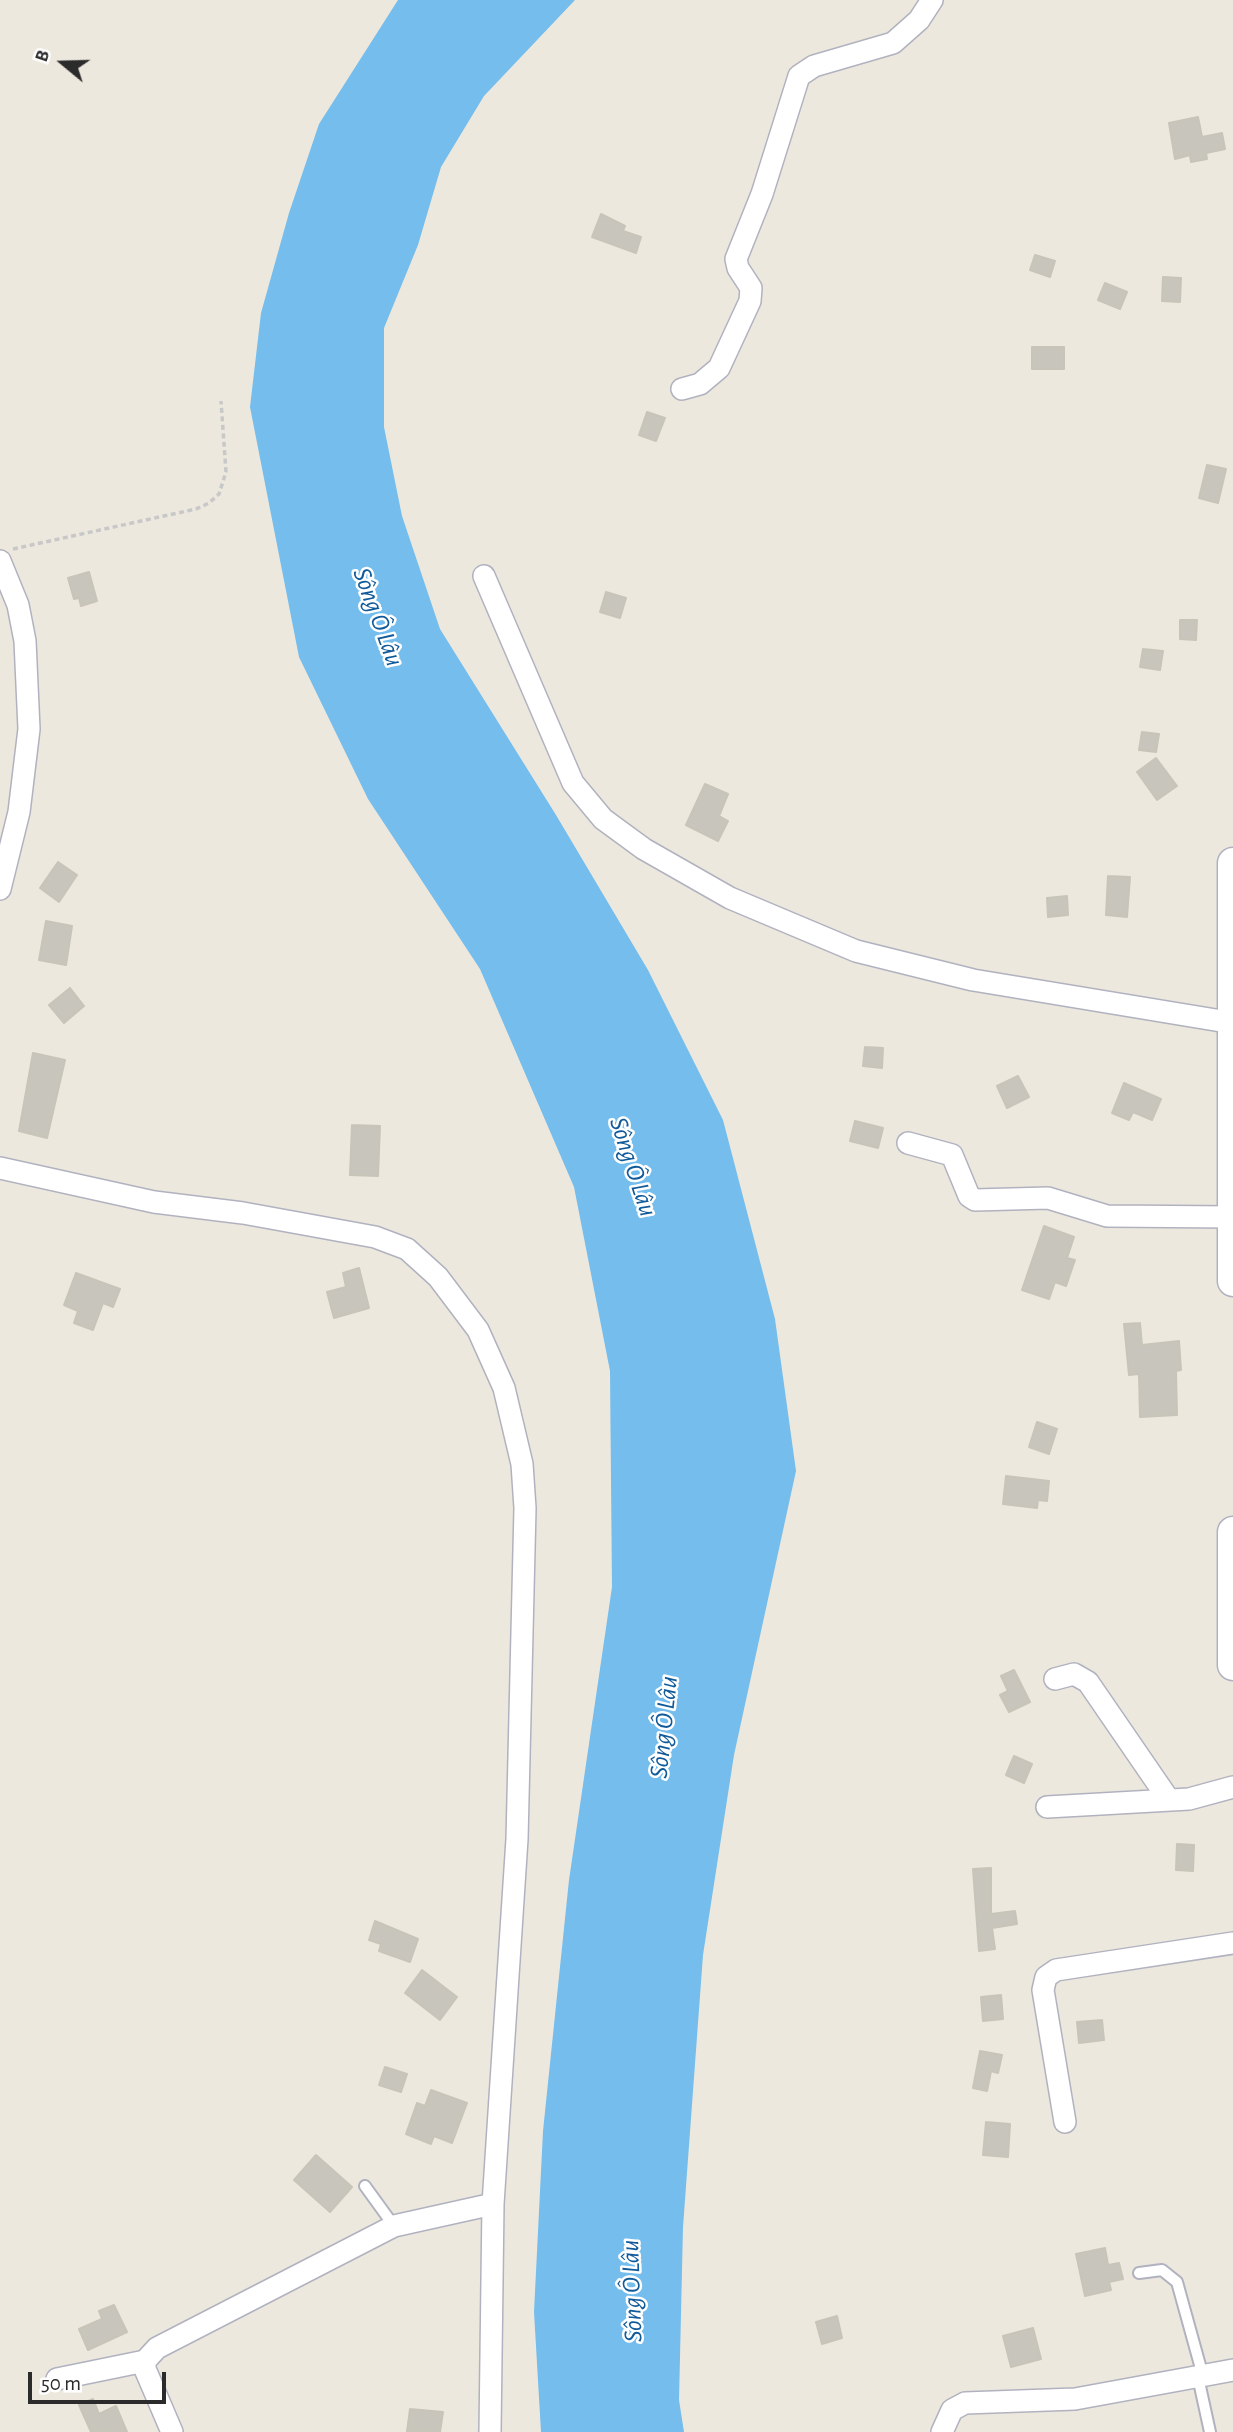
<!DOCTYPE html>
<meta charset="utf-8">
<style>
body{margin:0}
#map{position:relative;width:1233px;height:2432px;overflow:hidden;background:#ede8de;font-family:"Alegreya Sans",sans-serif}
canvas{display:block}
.north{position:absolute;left:28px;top:28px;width:70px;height:70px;-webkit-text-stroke:5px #fff;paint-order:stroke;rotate:289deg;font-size:19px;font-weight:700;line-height:28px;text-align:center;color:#2b2b2b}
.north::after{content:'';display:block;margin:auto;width:24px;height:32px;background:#2b2b2b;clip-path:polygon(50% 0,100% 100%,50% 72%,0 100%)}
.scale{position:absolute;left:28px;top:2372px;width:138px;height:32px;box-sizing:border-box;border:4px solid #2b2b2b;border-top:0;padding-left:9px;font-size:21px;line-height:24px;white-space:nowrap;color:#2b2b2b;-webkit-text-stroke:5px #fff;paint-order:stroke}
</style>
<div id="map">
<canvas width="1233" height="2432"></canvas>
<div class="north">B</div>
<div class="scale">50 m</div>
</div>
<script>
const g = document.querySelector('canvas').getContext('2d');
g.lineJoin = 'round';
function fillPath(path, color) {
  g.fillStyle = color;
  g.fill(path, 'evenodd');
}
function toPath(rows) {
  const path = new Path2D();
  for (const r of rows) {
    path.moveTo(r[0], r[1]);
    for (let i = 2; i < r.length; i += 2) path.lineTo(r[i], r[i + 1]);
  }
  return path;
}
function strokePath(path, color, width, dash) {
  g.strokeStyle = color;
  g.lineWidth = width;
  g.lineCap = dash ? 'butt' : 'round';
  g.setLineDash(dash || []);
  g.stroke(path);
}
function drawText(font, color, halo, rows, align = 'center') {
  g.font = font + ' "Alegreya Sans",sans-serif';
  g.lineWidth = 5;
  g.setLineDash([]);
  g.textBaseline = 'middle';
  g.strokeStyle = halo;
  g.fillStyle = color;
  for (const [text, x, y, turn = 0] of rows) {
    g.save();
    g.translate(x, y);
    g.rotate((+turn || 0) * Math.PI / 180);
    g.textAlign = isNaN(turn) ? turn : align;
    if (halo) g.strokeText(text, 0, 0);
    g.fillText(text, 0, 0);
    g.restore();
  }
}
fillPath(toPath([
 [398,0,575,0,484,96,441,167,418,245,384,328,384,427,402,516,440,629,556,815,648,970,723,1120,775,1319,796,1471,734,1755,703,1955,683,2227,679,2400,684,2432,541,2432,534,2312,543,2131,569,1880,612,1587,610,1371,574,1187,480,969,368,799,299,657,250,407,261,313,289,213,319,124]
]), '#74bdec');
const building = toPath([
 [1198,117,1202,137,1222,133,1225,149,1206,153,1207,159,1191,162,1190,155,1175,159,1169,123,1198,117],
 [601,214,625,226,623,231,641,237,636,253,592,237,601,214],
 [1035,255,1055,261,1050,277,1030,270,1035,255],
 [1163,277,1181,278,1180,302,1162,301,1163,277],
 [1105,283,1127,292,1120,309,1098,300,1105,283],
 [1032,347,1064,347,1064,369,1032,369,1032,347],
 [647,412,665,418,656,441,639,435,647,412],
 [1207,465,1226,469,1218,503,1199,498,1207,465],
 [89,572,97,601,81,606,79,598,74,599,68,578,89,572],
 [606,592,626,598,620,618,600,612,606,592],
 [1180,620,1197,620,1196,640,1180,639,1180,620],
 [1143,649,1163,651,1160,670,1140,667,1143,649],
 [1142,732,1159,734,1156,752,1139,750,1142,732],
 [1156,758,1177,786,1157,800,1137,772,1156,758],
 [705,784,728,794,719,816,728,821,718,841,686,825,705,784],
 [58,862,77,875,59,902,40,888,58,862],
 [1108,876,1130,877,1127,917,1106,915,1108,876],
 [1067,896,1068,915,1048,917,1047,898,1067,896],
 [46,921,72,926,66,965,39,960,46,921],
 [70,988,84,1006,64,1023,49,1005,70,988],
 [865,1047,883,1048,882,1068,863,1066,865,1047],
 [33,1053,65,1060,47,1138,19,1131,33,1053],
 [1018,1076,1029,1097,1007,1108,997,1086,1018,1076],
 [1124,1083,1161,1099,1152,1120,1133,1112,1129,1120,1112,1113,1124,1083],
 [855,1121,883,1128,878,1148,850,1141,855,1121],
 [352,1125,380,1126,378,1176,350,1175,352,1125],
 [1044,1226,1074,1237,1067,1258,1075,1260,1066,1286,1055,1282,1049,1299,1022,1290,1044,1226],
 [359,1268,369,1308,334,1318,327,1292,346,1287,343,1273,359,1268],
 [76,1273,120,1289,113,1307,103,1303,93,1330,74,1323,78,1311,64,1305,76,1273],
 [1140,1323,1142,1345,1179,1341,1181,1370,1176,1371,1177,1415,1140,1417,1139,1374,1129,1375,1124,1324,1140,1323],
 [1037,1422,1057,1429,1049,1454,1029,1447,1037,1422],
 [1006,1476,1049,1481,1047,1501,1038,1500,1037,1508,1003,1504,1006,1476],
 [1014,1670,1030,1702,1009,1712,1000,1695,1008,1691,1001,1676,1014,1670],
 [1014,1756,1032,1764,1024,1783,1006,1775,1014,1756],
 [1177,1844,1194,1845,1193,1871,1176,1870,1177,1844],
 [991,1868,991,1914,1015,1911,1017,1924,992,1928,995,1949,979,1951,973,1869,991,1868],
 [375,1921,418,1939,410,1962,379,1951,381,1944,369,1940,375,1921],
 [422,1970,457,1997,440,2020,405,1993,422,1970],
 [1001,1995,1003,2019,983,2021,981,1997,1001,1995],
 [1102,2020,1104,2040,1079,2043,1077,2022,1102,2020],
 [980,2051,1002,2055,998,2073,991,2071,987,2091,973,2088,980,2051],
 [385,2067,407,2074,401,2092,379,2085,385,2067],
 [431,2090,467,2103,452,2143,434,2136,431,2144,406,2134,417,2103,425,2106,431,2090],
 [986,2122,1010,2124,1008,2157,983,2155,986,2122],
 [316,2155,352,2187,330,2212,294,2180,316,2155],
 [1105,2248,1108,2265,1119,2263,1123,2279,1109,2282,1111,2290,1085,2296,1076,2254,1105,2248],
 [114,2305,127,2332,88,2350,79,2329,102,2319,99,2311,114,2305],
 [837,2316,842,2338,822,2344,816,2322,837,2316],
 [1033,2328,1041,2359,1011,2367,1003,2336,1033,2328],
 [93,2399,99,2414,116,2406,127,2432,91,2432,79,2405,93,2399],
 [410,2409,443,2412,440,2432,407,2432,410,2409]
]);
fillPath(building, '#c8c5bd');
strokePath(building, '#c8c4b8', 2);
const service = toPath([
 [365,2186,394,2226],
 [1139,2273,1162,2270,1177,2282,1203,2376],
 [1198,2377,1210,2432]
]);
const minor = toPath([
 [682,389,700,384,719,368,750,301,751,288,738,268,736,259,762,194,799,76,814,66,893,43,919,20,932,0],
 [0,561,18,605,25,641,29,729,19,812,0,889],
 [484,576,573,783,603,819,644,849,730,898,856,951,973,980,1233,1023],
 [908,1143,952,1155,969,1196,975,1200,1048,1198,1107,1216,1233,1217],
 [0,1168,154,1202,243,1213,375,1237,407,1249,438,1277,478,1330,504,1388,522,1464,525,1508,517,1839,493,2204,490,2432],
 [1055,1679,1074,1674,1088,1682,1169,1800],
 [1047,1807,1189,1799,1233,1787],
 [1065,2122,1043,1990,1046,1977,1056,1970,1233,1943],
 [57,2379,145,2361],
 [172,2432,145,2369,145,2361,157,2348,394,2226,493,2204],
 [942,2432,952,2410,965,2403,1075,2399,1233,2370]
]);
const secondary = toPath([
 [1233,863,1233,1281],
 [1233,1532,1233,1665]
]);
strokePath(service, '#b1b2bf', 14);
strokePath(minor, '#b1b2bf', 24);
strokePath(secondary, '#b1b2bf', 33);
strokePath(toPath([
 [13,549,196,509,209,503,219,494,226,472,221,401]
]), '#c8c8c8', 3.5, [5, 3.5]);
strokePath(service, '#fff', 10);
strokePath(minor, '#fff', 21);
strokePath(secondary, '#fff', 30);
drawText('italic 26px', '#115a9a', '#fff', [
 ["Sông Ô Lâu",378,617,70],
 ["Sông Ô Lâu",633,1167,72],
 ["Sông Ô Lâu",664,1727,-84],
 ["Sông Ô Lâu",632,2291,-92]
]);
</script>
